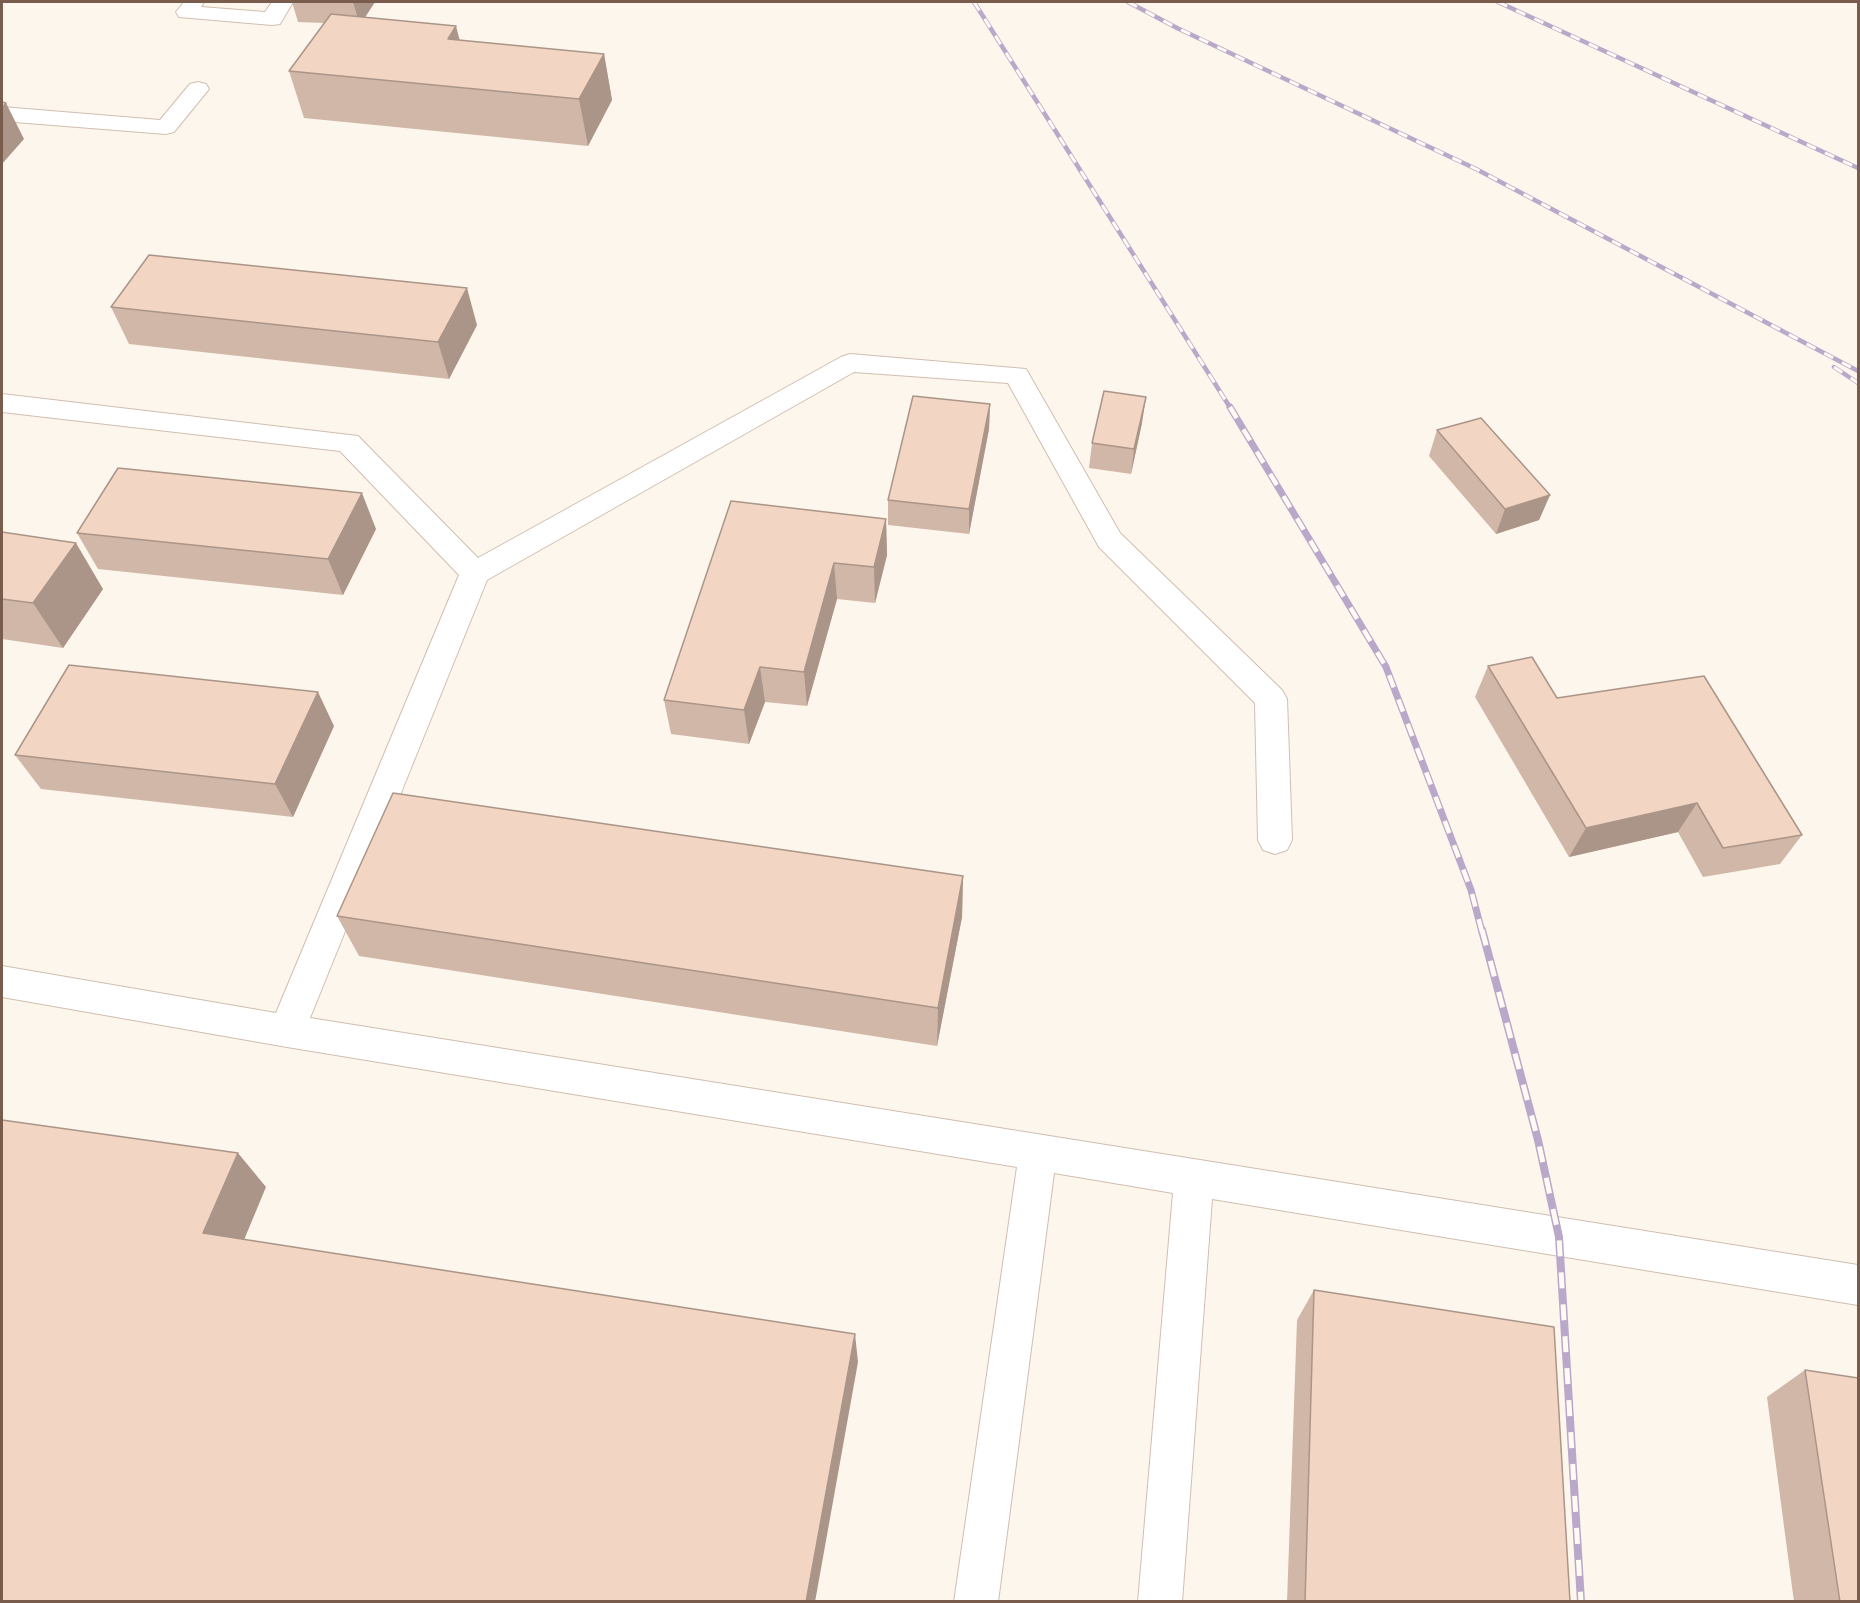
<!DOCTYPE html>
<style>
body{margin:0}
#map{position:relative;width:1860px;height:1603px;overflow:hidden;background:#fdf6ec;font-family:Arial,sans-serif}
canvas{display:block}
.frame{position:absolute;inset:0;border:3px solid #7a5c4d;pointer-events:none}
</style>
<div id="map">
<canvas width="1860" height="1603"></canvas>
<div class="frame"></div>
</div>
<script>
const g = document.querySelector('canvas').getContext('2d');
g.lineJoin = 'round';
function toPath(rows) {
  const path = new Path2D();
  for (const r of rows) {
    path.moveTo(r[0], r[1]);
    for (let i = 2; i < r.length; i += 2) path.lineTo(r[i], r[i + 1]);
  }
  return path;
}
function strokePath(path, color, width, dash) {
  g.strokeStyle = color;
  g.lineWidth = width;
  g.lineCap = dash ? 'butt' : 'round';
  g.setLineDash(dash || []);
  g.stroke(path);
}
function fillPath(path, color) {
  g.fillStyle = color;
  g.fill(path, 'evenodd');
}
const minor = toPath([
 [184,2,204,2,201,7,265,12,272,2,293,2,280,24,272,25,179,17,176,12,184,2],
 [198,82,206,84,209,89,174,132,166,134,2,121,2,107,160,120,190,84,198,82],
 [850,354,1026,369,1120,533,1282,690,1287,699,1292,840,1287,850,1275,854,1263,850,1258,840,1255,703,1099,547,1008,383,854,372,487,580,310,1018,1858,1265,1858,1305,1212,1199,1182,1602,1138,1602,1173,1193,1054,1173,998,1602,954,1602,1017,1167,287,1047,2,997,2,966,276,1013,459,575,340,451,2,412,2,394,358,436,478,558,841,357,850,354]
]);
strokePath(minor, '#d1beb0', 2);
fillPath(minor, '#fff');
const railFar2 = toPath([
 [974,2,1231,409],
 [1128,2,1177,28,1476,169,1858,371],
 [1498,2,1858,168],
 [1834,367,1858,383]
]);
const railFar1 = toPath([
 [1230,407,1386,667,1471,890,1482,932]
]);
const rail = toPath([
 [1482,930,1538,1140,1559,1237,1581,1602]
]);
strokePath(railFar2, '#b9a8c9', 4.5);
strokePath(railFar1, '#b9a8c9', 7);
strokePath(rail, '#b9a8c9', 8);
strokePath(railFar2, '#fffaf3', 3, [10]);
strokePath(railFar1, '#fffaf3', 4.5, [13]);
strokePath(rail, '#fffaf3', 5, [16]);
fillPath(toPath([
 [292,2,375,2,365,17,460,40,604,54,612,100,588,146,304,118,289,71,324,23,298,22],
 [111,307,477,325,449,379,129,344],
 [990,404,989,429,969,534,888,525,888,500],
 [1142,423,1131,474,1089,468,1092,443],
 [1437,430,1550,495,1539,520,1496,534,1429,456],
 [886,519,887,555,875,603,837,599,807,706,765,702,749,744,671,734,664,700],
 [376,529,343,595,98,569,77,533],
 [2,532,103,589,63,648,2,639],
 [1488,666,1557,698,1802,835,1780,864,1703,877,1678,832,1569,857,1475,697],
 [334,726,293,817,41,789,15,755],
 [963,876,962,917,937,1046,359,956,337,916],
 [1314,1290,1570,1602,1287,1602,1297,1320],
 [1805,1370,1858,1602,1794,1602,1767,1397]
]), '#d1b7a8');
fillPath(toPath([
 [353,2,375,2,360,25],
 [456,26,468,72,448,39],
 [604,54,612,100,588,146,579,99],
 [6,103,24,139,2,164,2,108],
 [467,288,477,325,449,379,438,342],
 [1146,397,1142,423,1131,474,1134,449],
 [990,404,989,429,969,534,969,509],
 [362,493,376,529,343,595,328,559],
 [1550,495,1539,520,1496,534,1505,509],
 [886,519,887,555,875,603,874,567],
 [76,543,103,589,63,648,33,603],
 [834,563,837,599,807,706,804,672],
 [760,667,765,702,749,744,744,710],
 [318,692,334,726,293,817,275,784],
 [1697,803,1678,832,1569,857,1586,828],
 [963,876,962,917,937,1046,938,1008],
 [238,1153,266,1187,234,1264,203,1233],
 [855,1334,858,1362,815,1602,806,1602]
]), '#aa9588');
const building = toPath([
 [331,14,456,26,448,39,604,54,579,99,289,71,331,14],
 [2,102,6,103,2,108,2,102],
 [149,255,467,288,438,342,111,307,149,255],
 [1104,391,1146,397,1134,449,1092,443,1104,391],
 [913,396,990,404,969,509,888,500,913,396],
 [1481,418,1550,495,1505,509,1437,430,1481,418],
 [118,468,362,493,328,559,77,533,118,468],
 [731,501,886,519,874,567,834,563,804,672,760,667,744,710,664,700,731,501],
 [2,532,76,543,33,603,2,599,2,532],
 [1532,657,1557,698,1704,676,1802,835,1723,848,1697,803,1586,828,1488,666,1532,657],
 [69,665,318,692,275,784,15,755,69,665],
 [393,793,963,876,938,1008,337,916,393,793],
 [2,1120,238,1153,203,1233,855,1334,806,1602,2,1602,2,1120],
 [1314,1290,1554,1327,1570,1602,1305,1602,1314,1290],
 [1805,1370,1858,1378,1858,1602,1840,1602,1805,1370]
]);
fillPath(building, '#f3d5c3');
strokePath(building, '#aa9588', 1.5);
</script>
